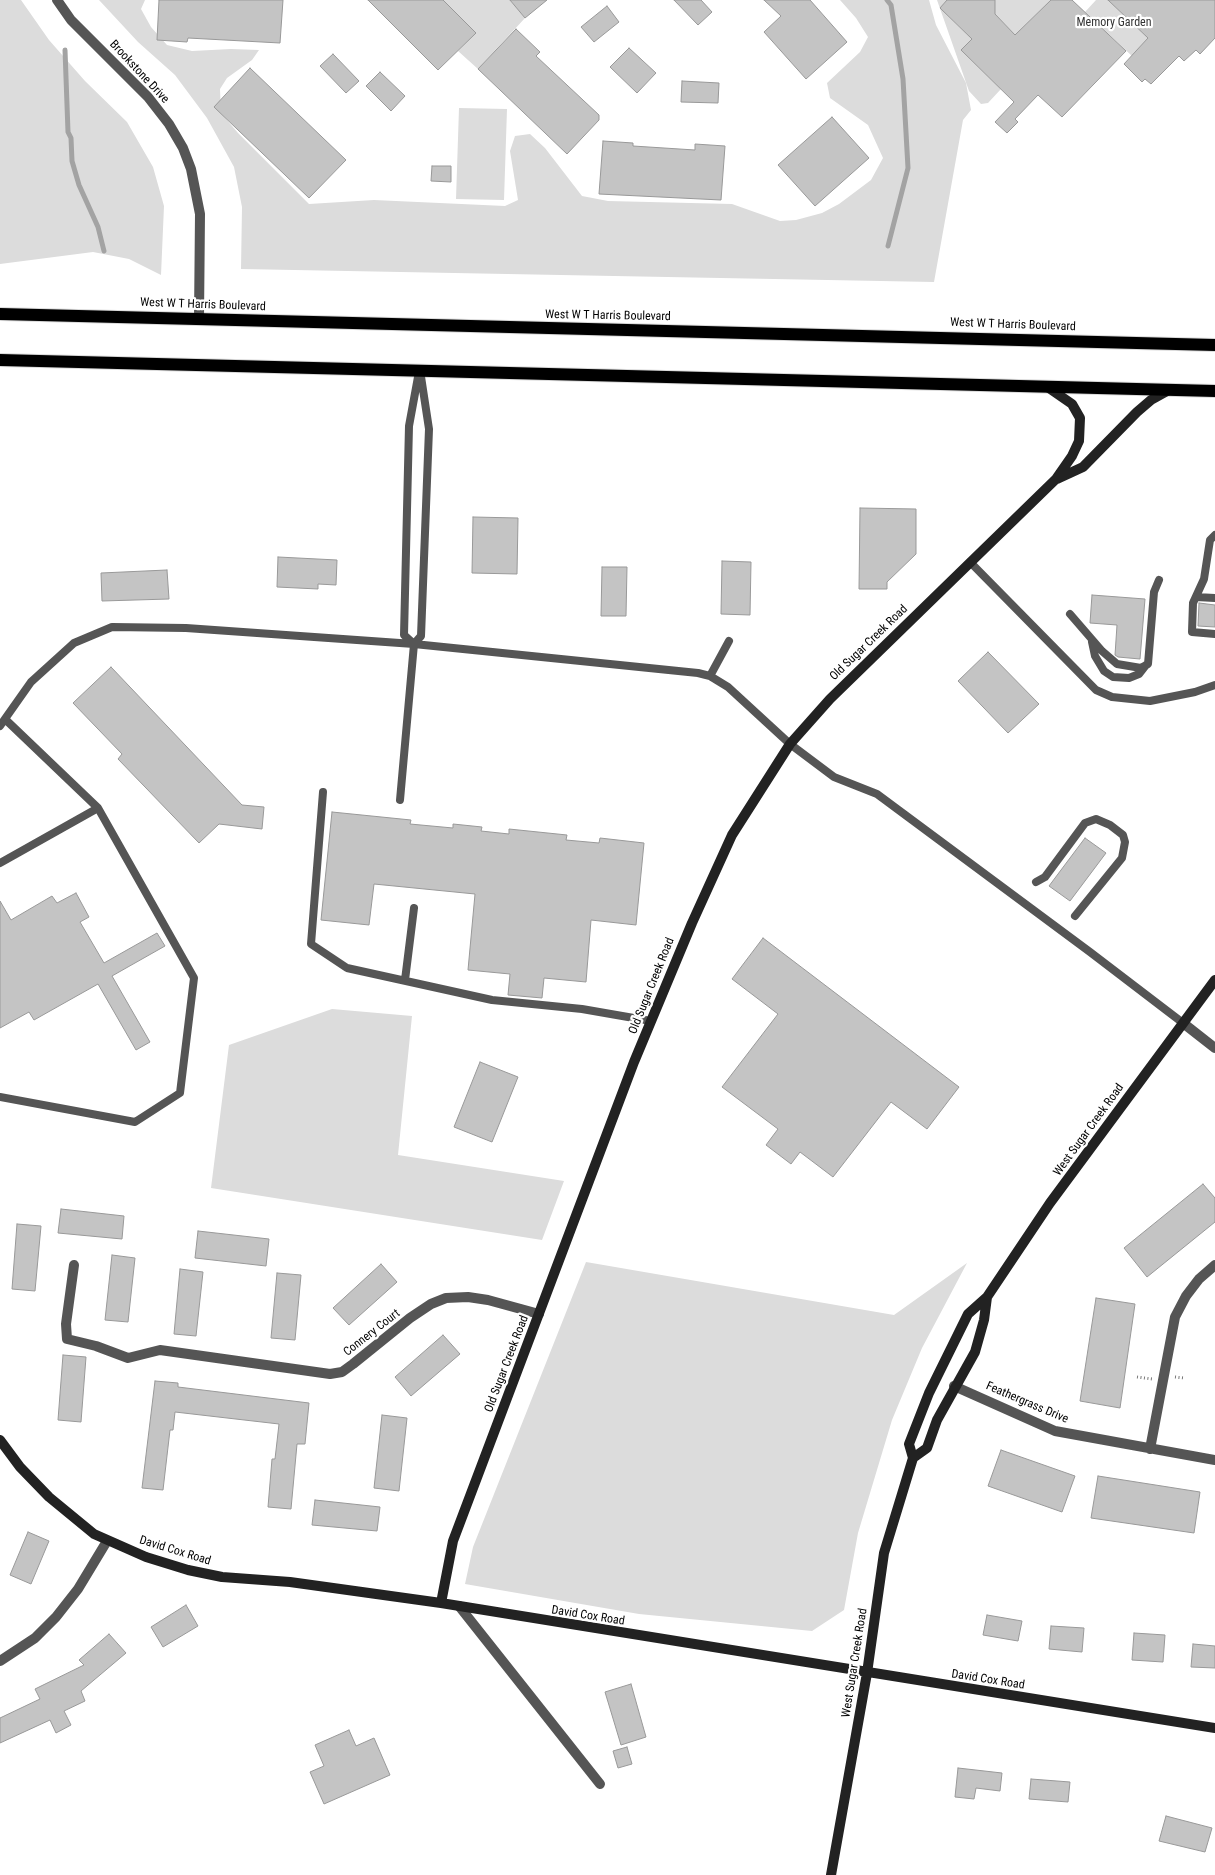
<!DOCTYPE html>
<style>
body{margin:0}
canvas{display:block;background:#fff}
</style>
<canvas width="1215" height="1875"></canvas>
<script>
const g = document.querySelector('canvas').getContext('2d');
g.lineJoin = 'round';
function fillPath(path, color) {
  g.fillStyle = color;
  g.fill(path, 'evenodd');
}
function toPath(rows) {
  const path = new Path2D();
  for (const r of rows) {
    path.moveTo(r[0], r[1]);
    for (let i = 2; i < r.length; i += 2) path.lineTo(r[i], r[i + 1]);
  }
  return path;
}
function strokePath(path, color, width, dash) {
  g.strokeStyle = color;
  g.lineWidth = width;
  g.lineCap = dash ? 'butt' : 'round';
  g.setLineDash(dash || []);
  g.stroke(path);
}
function drawText(font, color, halo, rows, align = 'center') {
  g.font = font + ' "Roboto Condensed",sans-serif';
  g.lineWidth = 4.5;
  g.setLineDash([]);
  g.textBaseline = 'middle';
  g.strokeStyle = halo;
  g.fillStyle = color;
  for (const [text, x, y, turn = 0] of rows) {
    g.save();
    g.translate(x, y);
    g.rotate((+turn || 0) * Math.PI / 180);
    g.textAlign = isNaN(turn) ? turn : align;
    if (halo) g.strokeText(text, 0, 0);
    g.fillText(text, 0, 0);
    g.restore();
  }
}
fillPath(toPath([
 [0,0,21,0,49,40,85,81,127,122,153,167,164,206,161,275,129,259,93,252,0,264],
 [99,0,145,0,141,9,151,27,167,45,192,51,231,49,259,50,252,60,227,78,220,89,221,113,238,133,309,204,374,200,505,206,518,200,510,151,515,136,530,134,545,148,582,196,608,201,732,204,780,221,796,220,822,213,839,204,871,180,883,158,868,125,830,98,827,83,860,52,868,37,856,18,840,0,929,0,936,25,966,83,971,110,963,120,934,282,241,269,242,207,234,167,207,118,175,75,138,42],
 [443,0,510,0,525,18,478,69,458,51,476,33],
 [937,0,947,0,940,8,972,39,961,50,1001,89,988,103,981,104,969,91],
 [995,0,1051,0,1015,35,995,14],
 [1096,0,1108,0,1148,38,1132,56,1085,12],
 [459,108,507,109,504,200,456,199],
 [332,1009,412,1016,398,1155,564,1181,542,1240,211,1188,229,1045],
 [586,1262,894,1315,967,1263,922,1348,892,1420,858,1533,844,1610,812,1631,639,1614,465,1584,473,1547]
]), '#dcdcdc');
strokePath(toPath([
 [887,0,891,5,903,79,908,168,888,246],
 [65,50,68,132,71,138,72,161,79,185,98,227,104,251]
]), '#a3a3a3', 5);
const building = toPath([
 [159,0,283,0,280,43,188,38,187,42,157,40,159,0],
 [368,0,443,0,476,33,438,70,368,0],
 [510,0,547,0,525,18,510,0],
 [674,0,701,0,712,12,698,25,674,0],
 [764,0,810,0,847,42,806,79,764,32,781,16,764,0],
 [947,0,995,0,995,14,1015,35,1051,0,1072,0,1126,51,1062,117,1038,95,1015,119,1018,122,1007,133,995,122,1014,102,961,50,972,39,940,8,947,0],
 [1108,0,1215,0,1215,38,1200,54,1196,50,1184,61,1179,56,1151,84,1145,79,1142,82,1124,64,1148,38,1108,0],
 [607,6,619,22,594,42,581,27,607,6],
 [516,29,540,52,536,56,599,115,599,120,567,154,478,69,516,29],
 [629,48,656,73,637,93,610,67,629,48],
 [333,54,359,81,346,93,320,66,333,54],
 [250,68,346,160,309,198,214,107,250,68],
 [380,72,405,96,391,111,366,86,380,72],
 [682,81,719,83,718,103,681,102,682,81],
 [832,117,869,158,815,206,778,165,832,117],
 [603,141,633,143,633,146,695,150,695,144,725,146,721,200,599,194,603,141],
 [432,166,451,166,451,182,431,181,432,166],
 [860,508,916,509,916,554,887,582,887,589,859,589,860,508],
 [473,517,518,518,517,574,472,573,473,517],
 [278,557,337,560,336,585,318,584,318,589,277,587,278,557],
 [722,561,751,562,750,615,721,614,722,561],
 [602,567,627,567,626,616,601,616,602,567],
 [167,570,169,599,102,601,101,573,167,570],
 [1092,595,1145,599,1140,659,1118,657,1115,655,1117,625,1090,623,1092,595],
 [1199,603,1215,605,1215,627,1198,626,1199,603],
 [988,652,1039,704,1008,733,958,681,988,652],
 [111,667,242,805,264,807,262,829,219,824,199,843,118,759,122,754,73,703,111,667],
 [332,812,411,820,410,824,453,828,453,824,482,827,481,831,509,834,509,829,567,835,566,840,599,843,600,838,644,843,636,925,591,920,586,982,544,978,542,998,508,995,510,974,468,970,475,894,374,884,369,925,321,920,332,812],
 [1085,838,1106,853,1070,901,1049,886,1085,838],
 [76,893,89,917,80,922,104,963,157,933,165,946,112,976,150,1042,136,1050,98,984,34,1020,29,1012,0,1028,0,901,11,920,52,896,57,903,76,893],
 [763,938,959,1087,927,1129,891,1102,833,1177,800,1152,791,1164,766,1145,778,1129,722,1087,778,1014,732,979,763,938],
 [480,1062,518,1077,492,1142,454,1127,480,1062],
 [1203,1184,1215,1198,1215,1222,1147,1277,1124,1248,1203,1184],
 [61,1209,124,1216,122,1239,58,1233,61,1209],
 [17,1224,41,1226,35,1291,12,1289,17,1224],
 [198,1231,269,1239,266,1266,195,1258,198,1231],
 [112,1255,135,1258,128,1322,105,1320,112,1255],
 [381,1264,397,1282,349,1325,333,1308,381,1264],
 [180,1269,203,1272,196,1336,174,1334,180,1269],
 [277,1273,301,1275,295,1340,271,1338,277,1273],
 [1096,1298,1135,1304,1120,1408,1080,1401,1096,1298],
 [443,1335,460,1354,411,1396,395,1377,443,1335],
 [63,1355,86,1357,81,1422,58,1420,63,1355],
 [155,1381,178,1383,178,1387,309,1403,305,1444,297,1444,291,1509,268,1507,272,1459,275,1459,279,1424,175,1412,173,1430,170,1430,163,1490,142,1488,155,1381],
 [382,1415,407,1418,399,1491,374,1488,382,1415],
 [1001,1450,1075,1476,1062,1512,988,1486,1001,1450],
 [1098,1476,1200,1492,1194,1533,1091,1518,1098,1476],
 [315,1500,380,1507,377,1531,312,1525,315,1500],
 [28,1532,49,1541,31,1584,10,1575,28,1532],
 [186,1605,198,1626,163,1647,151,1627,186,1605],
 [987,1615,1022,1621,1018,1641,983,1635,987,1615],
 [1051,1626,1084,1628,1082,1652,1049,1649,1051,1626],
 [1134,1633,1165,1635,1163,1662,1132,1660,1134,1633],
 [109,1634,126,1653,81,1691,85,1701,64,1711,71,1725,56,1733,50,1720,0,1743,0,1718,40,1699,35,1689,84,1665,79,1660,109,1634],
 [1193,1644,1215,1646,1215,1668,1191,1667,1193,1644],
 [631,1684,646,1737,621,1745,605,1692,631,1684],
 [349,1730,356,1746,374,1738,390,1775,324,1804,310,1772,324,1766,315,1745,349,1730],
 [627,1747,632,1764,618,1768,613,1751,627,1747],
 [958,1768,1002,1773,1000,1791,976,1788,974,1799,955,1797,958,1768],
 [1031,1779,1070,1782,1068,1802,1029,1799,1031,1779],
 [1166,1816,1212,1828,1205,1852,1159,1841,1166,1816]
]);
fillPath(building, '#c4c4c4');
strokePath(building, '#999', 1);
const primary = toPath([
 [0,314,1215,345],
 [0,360,1215,391]
]);
strokePath(primary, '#dbdbdb', 14);
strokePath(toPath([
 [1137,1377,1152,1379],
 [1175,1377,1184,1378]
]), '#777', 3, [1, 2.5]);
strokePath(toPath([
 [1215,535,1210,540,1204,579,1193,603,1192,632,1215,634],
 [970,562,1096,690,1112,697,1150,701,1195,692,1215,685],
 [1196,597,1215,598],
 [1070,614,1102,651,1117,664,1141,668,1148,664,1154,592,1159,580],
 [1092,642,1095,656,1104,671,1113,677,1129,678,1139,674,1146,665],
 [414,644,404,635,409,426,418,377],
 [710,676,729,641],
 [0,726,31,682,74,643,112,627,186,628,414,644,698,673,710,676,728,687,790,744,834,777,877,794,1090,952,1183,1023],
 [323,792,311,944,347,968,492,1000,582,1009,651,1021],
 [400,800,414,644,421,636,429,429,420,370],
 [0,863,98,808,6,720],
 [1036,882,1045,877,1085,823,1096,819,1110,825,1123,835,1125,842,1122,858,1075,916],
 [405,980,414,908],
 [0,1097,135,1122,180,1093,194,978,98,808]
]), '#555', 8);
strokePath(toPath([
 [57,0,71,20,148,97,169,124,183,148,191,169,200,214,199,318],
 [1183,1023,1215,1048],
 [74,1265,66,1324,67,1339,96,1346,128,1358,160,1350,330,1374,342,1372,353,1364,410,1318,431,1304,446,1298,468,1297,488,1300,539,1314],
 [954,1386,1055,1431,1215,1460],
 [1150,1449,1175,1317,1186,1296,1199,1279,1215,1265],
 [459,1606,600,1784],
 [0,1661,35,1638,56,1617,78,1589,107,1541]
]), '#555', 10);
strokePath(toPath([
 [1057,479,1083,467,1137,412,1151,400,1169,390],
 [0,1440,20,1467,49,1497,94,1534,146,1557,188,1570,222,1577,290,1582,441,1603,1215,1728],
 [913,1458,927,1448,937,1420,975,1352,984,1320,987,1297],
 [441,1603,453,1541,634,1062,692,923,732,835,790,744,830,699,1056,479,1072,456,1079,441,1080,418,1072,404,1046,386],
 [831,1875,867,1673,884,1553,913,1458,909,1444,929,1393,968,1314,987,1297,1050,1203,1215,980]
]), '#222', 10);
strokePath(primary, '#000', 12);
drawText('12px', '#333', '#fff', [
 ["Memory Garden",1114,23]
]);
drawText('12px', '#000', '#fff', [
 ["Brookstone Drive",139,72,47],
 ["West W T Harris Boulevard",203,305,2],
 ["West W T Harris Boulevard",608,316,1],
 ["West W T Harris Boulevard",1013,325,2],
 ["Old Sugar Creek Road",869,643,-44],
 ["Old Sugar Creek Road",652,986,-68],
 ["West Sugar Creek Road",1089,1130,-54],
 ["Connery Court",372,1333,-38],
 ["Old Sugar Creek Road",507,1364,-69],
 ["Feathergrass Drive",1027,1403,23],
 ["David Cox Road",175,1551,17],
 ["David Cox Road",588,1616,9],
 ["West Sugar Creek Road",855,1663,-81],
 ["David Cox Road",988,1680,9]
]);
</script>
